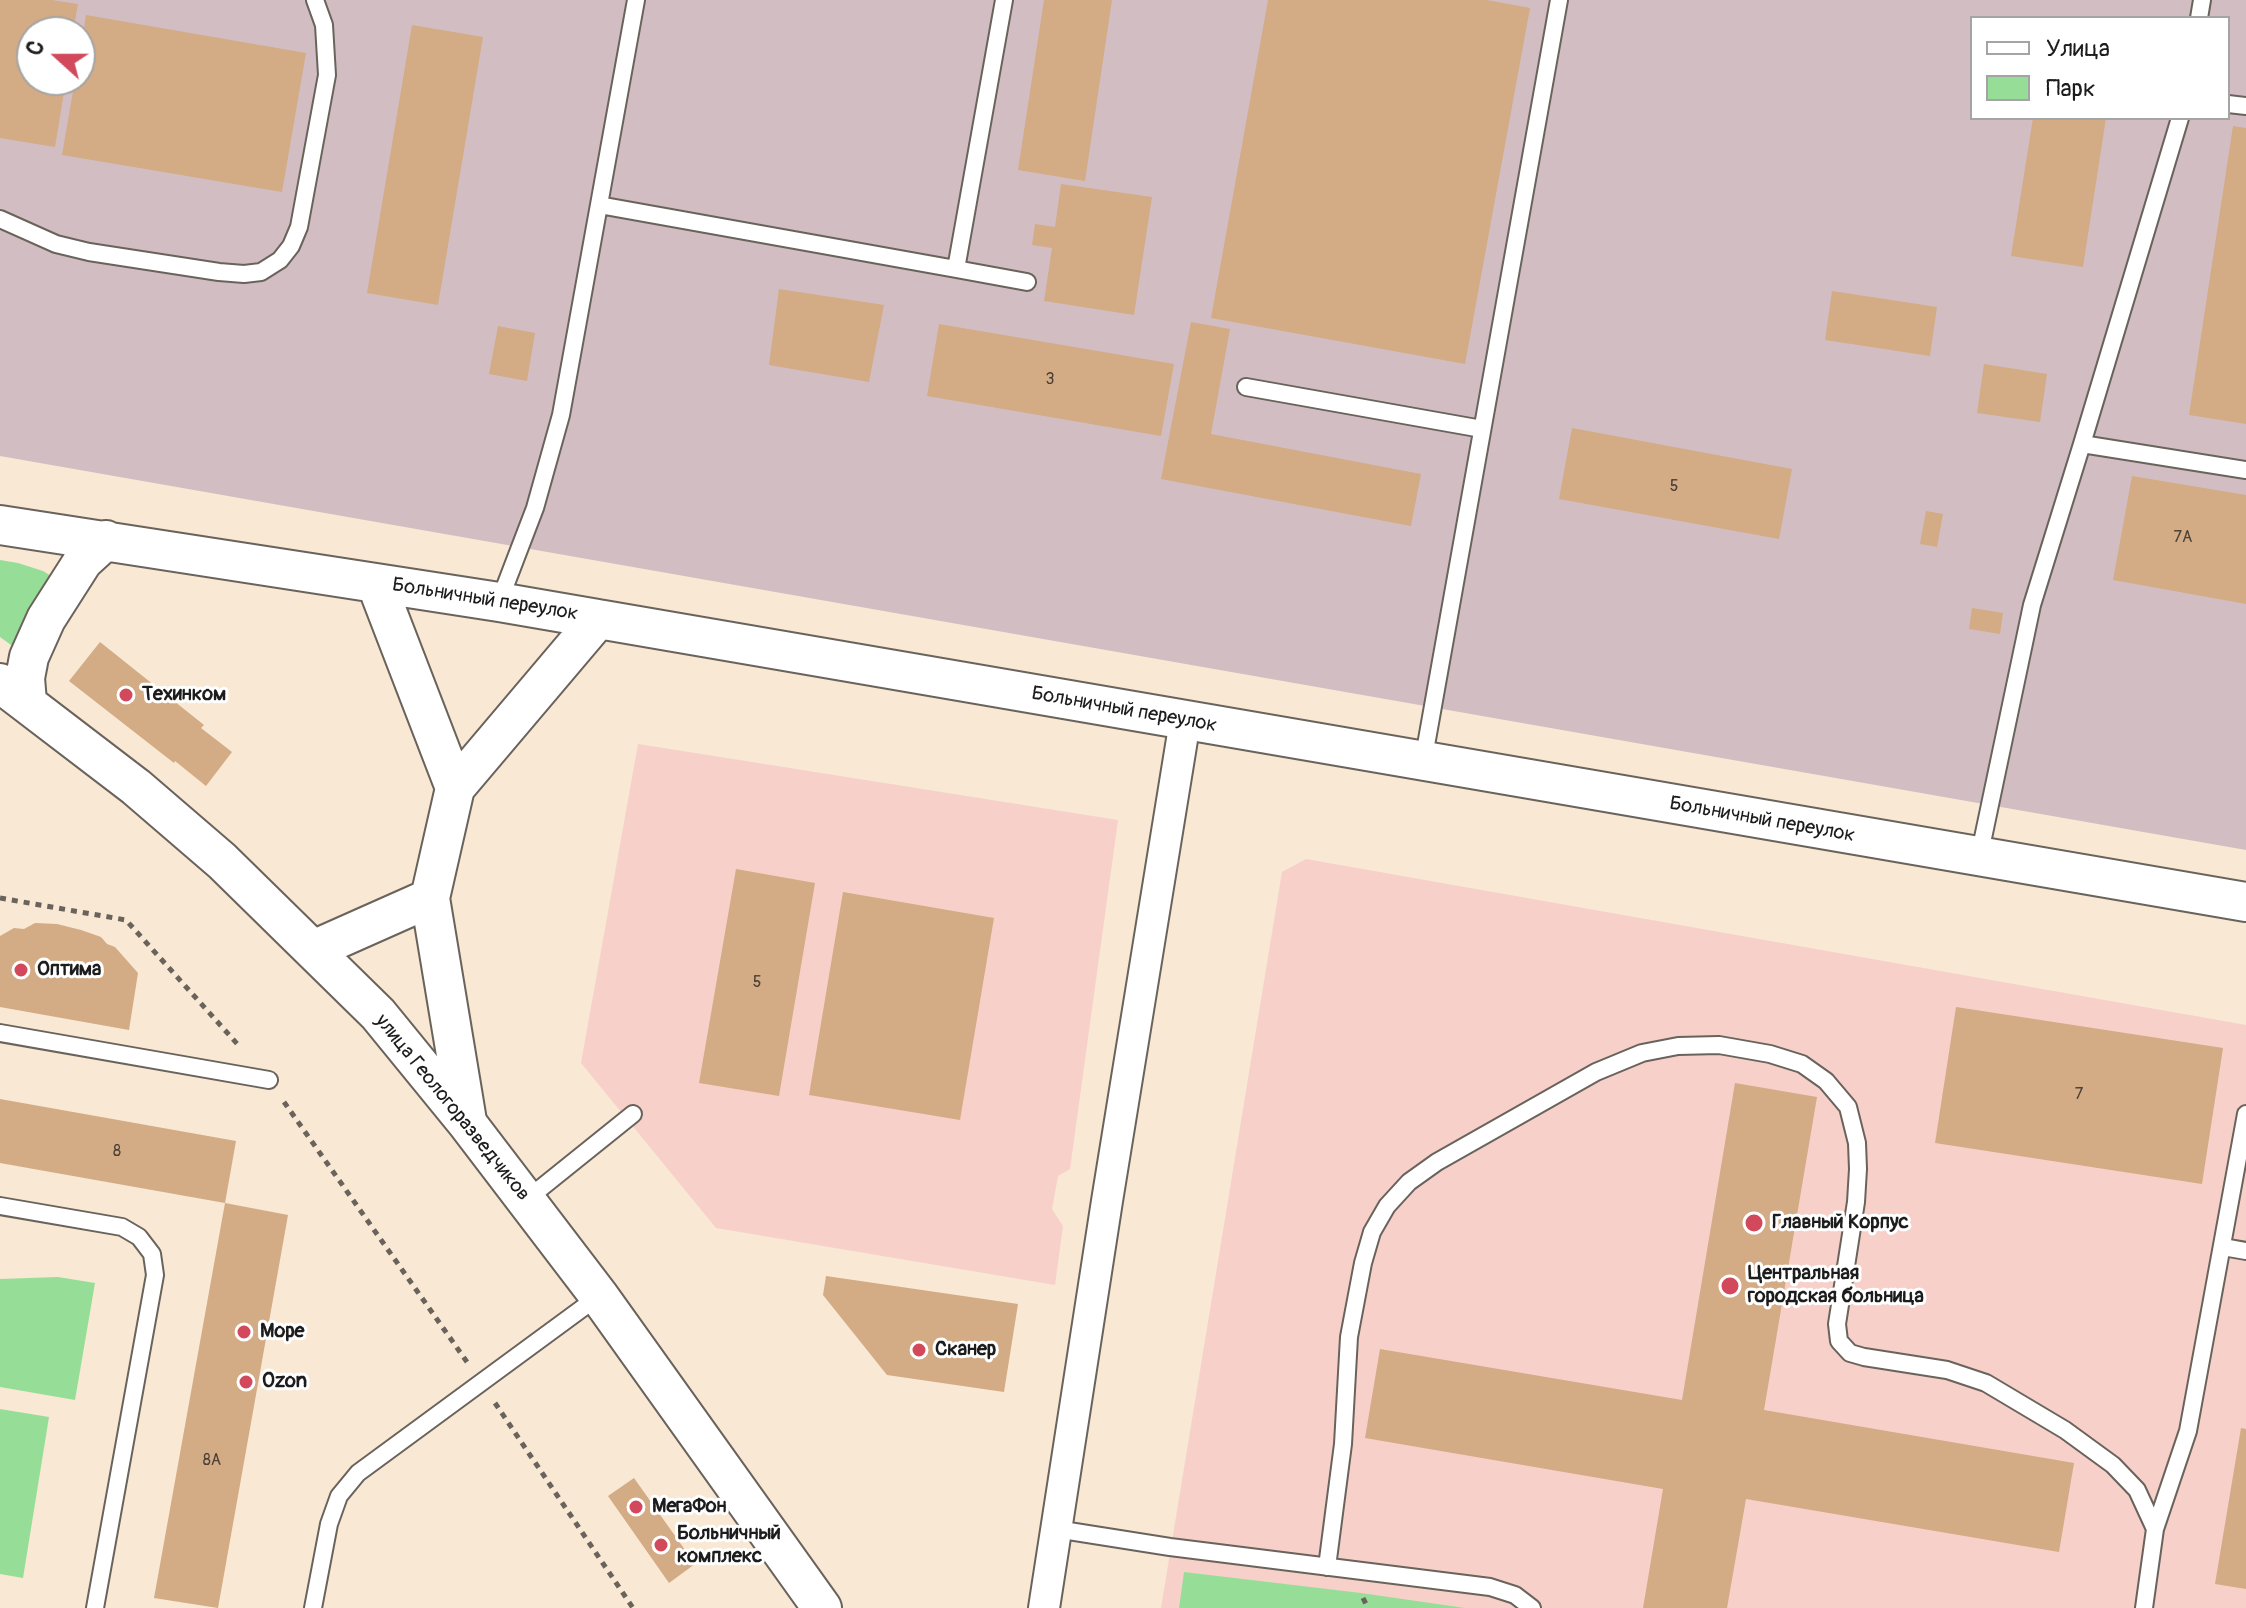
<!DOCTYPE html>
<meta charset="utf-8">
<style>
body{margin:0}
#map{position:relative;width:2246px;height:1608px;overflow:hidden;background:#f8e8d4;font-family:Pangolin,sans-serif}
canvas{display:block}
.legend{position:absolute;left:1970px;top:16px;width:260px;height:104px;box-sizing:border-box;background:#fff;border:2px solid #a4a4a4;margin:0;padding:10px 14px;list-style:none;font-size:24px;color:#1c1c1c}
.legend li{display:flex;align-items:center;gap:16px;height:40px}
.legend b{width:40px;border:2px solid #a4a4a4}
.north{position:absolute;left:16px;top:16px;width:80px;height:80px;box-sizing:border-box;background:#fff;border:2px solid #a4a4a4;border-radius:50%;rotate:291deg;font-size:22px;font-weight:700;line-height:32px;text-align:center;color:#1c1c1c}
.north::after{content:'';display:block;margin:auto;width:28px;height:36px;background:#d1495b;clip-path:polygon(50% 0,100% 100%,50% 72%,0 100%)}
</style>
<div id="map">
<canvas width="2246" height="1608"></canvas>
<ul class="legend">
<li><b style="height:10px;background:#fff"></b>Улица</li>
<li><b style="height:22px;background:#96de98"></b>Парк</li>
</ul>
<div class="north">С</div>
</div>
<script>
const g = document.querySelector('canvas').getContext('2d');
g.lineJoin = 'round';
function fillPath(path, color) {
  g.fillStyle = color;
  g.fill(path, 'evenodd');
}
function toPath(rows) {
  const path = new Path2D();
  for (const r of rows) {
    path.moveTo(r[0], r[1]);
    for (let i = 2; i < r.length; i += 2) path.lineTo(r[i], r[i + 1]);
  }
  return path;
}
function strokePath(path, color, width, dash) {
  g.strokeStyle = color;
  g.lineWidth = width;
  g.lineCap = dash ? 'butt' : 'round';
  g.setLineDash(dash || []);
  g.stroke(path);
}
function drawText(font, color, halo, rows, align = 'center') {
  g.font = font + ' Pangolin,sans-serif';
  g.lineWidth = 6;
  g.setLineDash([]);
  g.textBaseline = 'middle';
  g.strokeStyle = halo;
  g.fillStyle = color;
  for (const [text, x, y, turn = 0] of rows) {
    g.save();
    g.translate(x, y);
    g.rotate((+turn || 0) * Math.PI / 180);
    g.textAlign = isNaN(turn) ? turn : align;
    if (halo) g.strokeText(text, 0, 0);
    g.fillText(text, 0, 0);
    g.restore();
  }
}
fillPath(toPath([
 [638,744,1118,820,1070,1169,1058,1176,1052,1209,1063,1226,1055,1285,716,1228,581,1063],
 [1306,859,2246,1025,2246,1608,1161,1608,1282,872]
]), '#f7d0ca');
fillPath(toPath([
 [0,0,2246,0,2246,850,0,456],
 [1972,18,2228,18,2228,118,1972,118],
 [32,32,80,32,80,80,32,80]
]), '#d2bec2');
fillPath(toPath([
 [0,560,18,563,43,571,53,577,20,643,11,645,0,637],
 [58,1277,95,1283,75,1400,0,1387,0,1279],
 [0,1409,49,1417,23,1578,0,1574],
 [1184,1572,1361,1593,1465,1608,1179,1608]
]), '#96de98');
fillPath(toPath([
 [0,0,52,0,78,4,73,32,32,32,32,80,66,80,55,147,0,138],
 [1044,0,1112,0,1085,181,1018,170],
 [1268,0,1487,0,1530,8,1465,364,1211,318],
 [86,15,306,53,282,192,62,155,75,80,80,80,80,53],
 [412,25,483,37,438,305,367,293],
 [2033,118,2106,118,2083,267,2011,256],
 [2233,126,2246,128,2246,424,2189,415],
 [1061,184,1152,197,1134,315,1044,301,1052,248,1032,245,1035,224,1055,227],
 [779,289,884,305,869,382,769,365],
 [1832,291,1937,307,1930,356,1825,340],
 [1191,322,1230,329,1211,434,1421,474,1411,526,1161,479],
 [939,324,1174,364,1161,436,927,396],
 [498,326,535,333,527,381,489,374],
 [1984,364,2047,374,2040,422,1977,413],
 [1572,428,1792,469,1779,539,1559,499],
 [2132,476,2246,495,2246,604,2113,580],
 [1926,511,1943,514,1937,547,1920,544],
 [1972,608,2003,613,2000,634,1969,629],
 [100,642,204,725,201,728,232,752,206,786,175,761,174,763,69,681],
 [736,869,815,883,779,1096,699,1083],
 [843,892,994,918,960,1120,809,1095],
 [35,923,57,924,81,930,101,937,107,944,115,947,138,973,129,1030,0,1007,0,936,14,928,24,929],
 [1956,1007,2223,1048,2202,1184,1935,1143],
 [1735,1083,1817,1097,1764,1410,2074,1463,2059,1552,1746,1499,1727,1608,1643,1608,1663,1489,1365,1438,1380,1349,1682,1400],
 [0,1099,236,1141,225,1203,288,1215,218,1608,154,1598,225,1203,0,1163],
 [826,1276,1018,1304,1004,1392,887,1375,823,1295],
 [2241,1428,2246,1429,2246,1589,2215,1584],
 [634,1478,695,1564,669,1583,608,1496]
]), '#d3ab84');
const service = toPath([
 [2199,18,2202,0],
 [2228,104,2246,106],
 [599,205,956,269,1004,0],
 [0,219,56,244,89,252,219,272,244,274,261,272,280,260,291,246,299,227,327,75,324,25,315,0],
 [956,269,1027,282],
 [1246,387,1482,429],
 [2082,444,2180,118],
 [499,602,535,508,561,415,636,0],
 [1423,762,1559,0],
 [1979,857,2032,605,2082,444,2246,470],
 [0,1033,269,1080],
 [526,1200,633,1114],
 [0,1206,122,1227,139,1237,152,1254,155,1275,95,1608],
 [2223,1247,2246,1251],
 [1056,1529,1170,1547,1490,1587,1515,1595,1532,1608],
 [1327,1567,1343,1444,1349,1337,1363,1263,1372,1232,1387,1206,1409,1182,1437,1162,1596,1072,1642,1053,1678,1046,1719,1045,1770,1054,1802,1064,1826,1081,1848,1107,1857,1143,1858,1169,1856,1202,1837,1324,1839,1341,1850,1353,1864,1357,1947,1370,1986,1383,2065,1430,2113,1465,2137,1490,2155,1529],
 [313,1608,329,1524,339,1496,358,1473,599,1296],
 [2144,1608,2155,1529,2188,1431,2246,1114]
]);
const minor = toPath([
 [1044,1608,1107,1201,1185,721]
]);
const tertiary = toPath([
 [0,525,499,602,2246,902],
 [376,583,455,788],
 [0,683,136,787,222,861,378,1014,467,1123,599,1296,822,1608],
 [27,702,25,678,29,657,46,619,83,561,106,540],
 [313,950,430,898],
 [467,1121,430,898,455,788,598,619]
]);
strokePath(service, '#69635c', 20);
strokePath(minor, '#69635c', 34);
strokePath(tertiary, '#69635c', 42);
strokePath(toPath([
 [0,898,126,920,240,1047],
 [284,1102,467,1362],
 [495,1403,633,1608],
 [1363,1598,1368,1608]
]), '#69635c', 5, [6, 6]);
strokePath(service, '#fff', 16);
strokePath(minor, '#fff', 30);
strokePath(tertiary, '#fff', 38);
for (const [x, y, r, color] of [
 [126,695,8,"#d1495b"],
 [21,970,8,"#d1495b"],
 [1754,1223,10,"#d1495b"],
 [1730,1286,10,"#d1495b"],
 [244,1332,8,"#d1495b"],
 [919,1350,8,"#d1495b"],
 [246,1382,8,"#d1495b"],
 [636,1507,8,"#d1495b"],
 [661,1545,8,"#d1495b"]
]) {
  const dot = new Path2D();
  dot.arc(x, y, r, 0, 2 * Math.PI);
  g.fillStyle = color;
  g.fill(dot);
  strokePath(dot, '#fff', 3);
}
drawText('16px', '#4a4036', null, [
 ["3",1050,380],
 ["5",1674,487],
 ["7А",2183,538],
 ["5",757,983],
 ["7",2079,1095],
 ["8",117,1152],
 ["8А",212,1461]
]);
drawText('20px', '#1c1c1c', '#fff', [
 ["Больничный переулок",485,600,9],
 ["Больничный переулок",1124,710,10],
 ["Больничный переулок",1762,820,10],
 ["улица Геологоразведчиков",452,1108,51]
]);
drawText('bold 20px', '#1c1c1c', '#fff', [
 ["Техинком",142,695],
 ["Оптима",37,970],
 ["Главный Корпус",1772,1223],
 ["Центральная",1748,1274],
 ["городская больница",1748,1297],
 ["Море",260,1332],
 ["Сканер",935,1350],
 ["Ozon",262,1382],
 ["МегаФон",652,1507],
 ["Больничный",677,1534],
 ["комплекс",677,1557]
], 'left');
</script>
